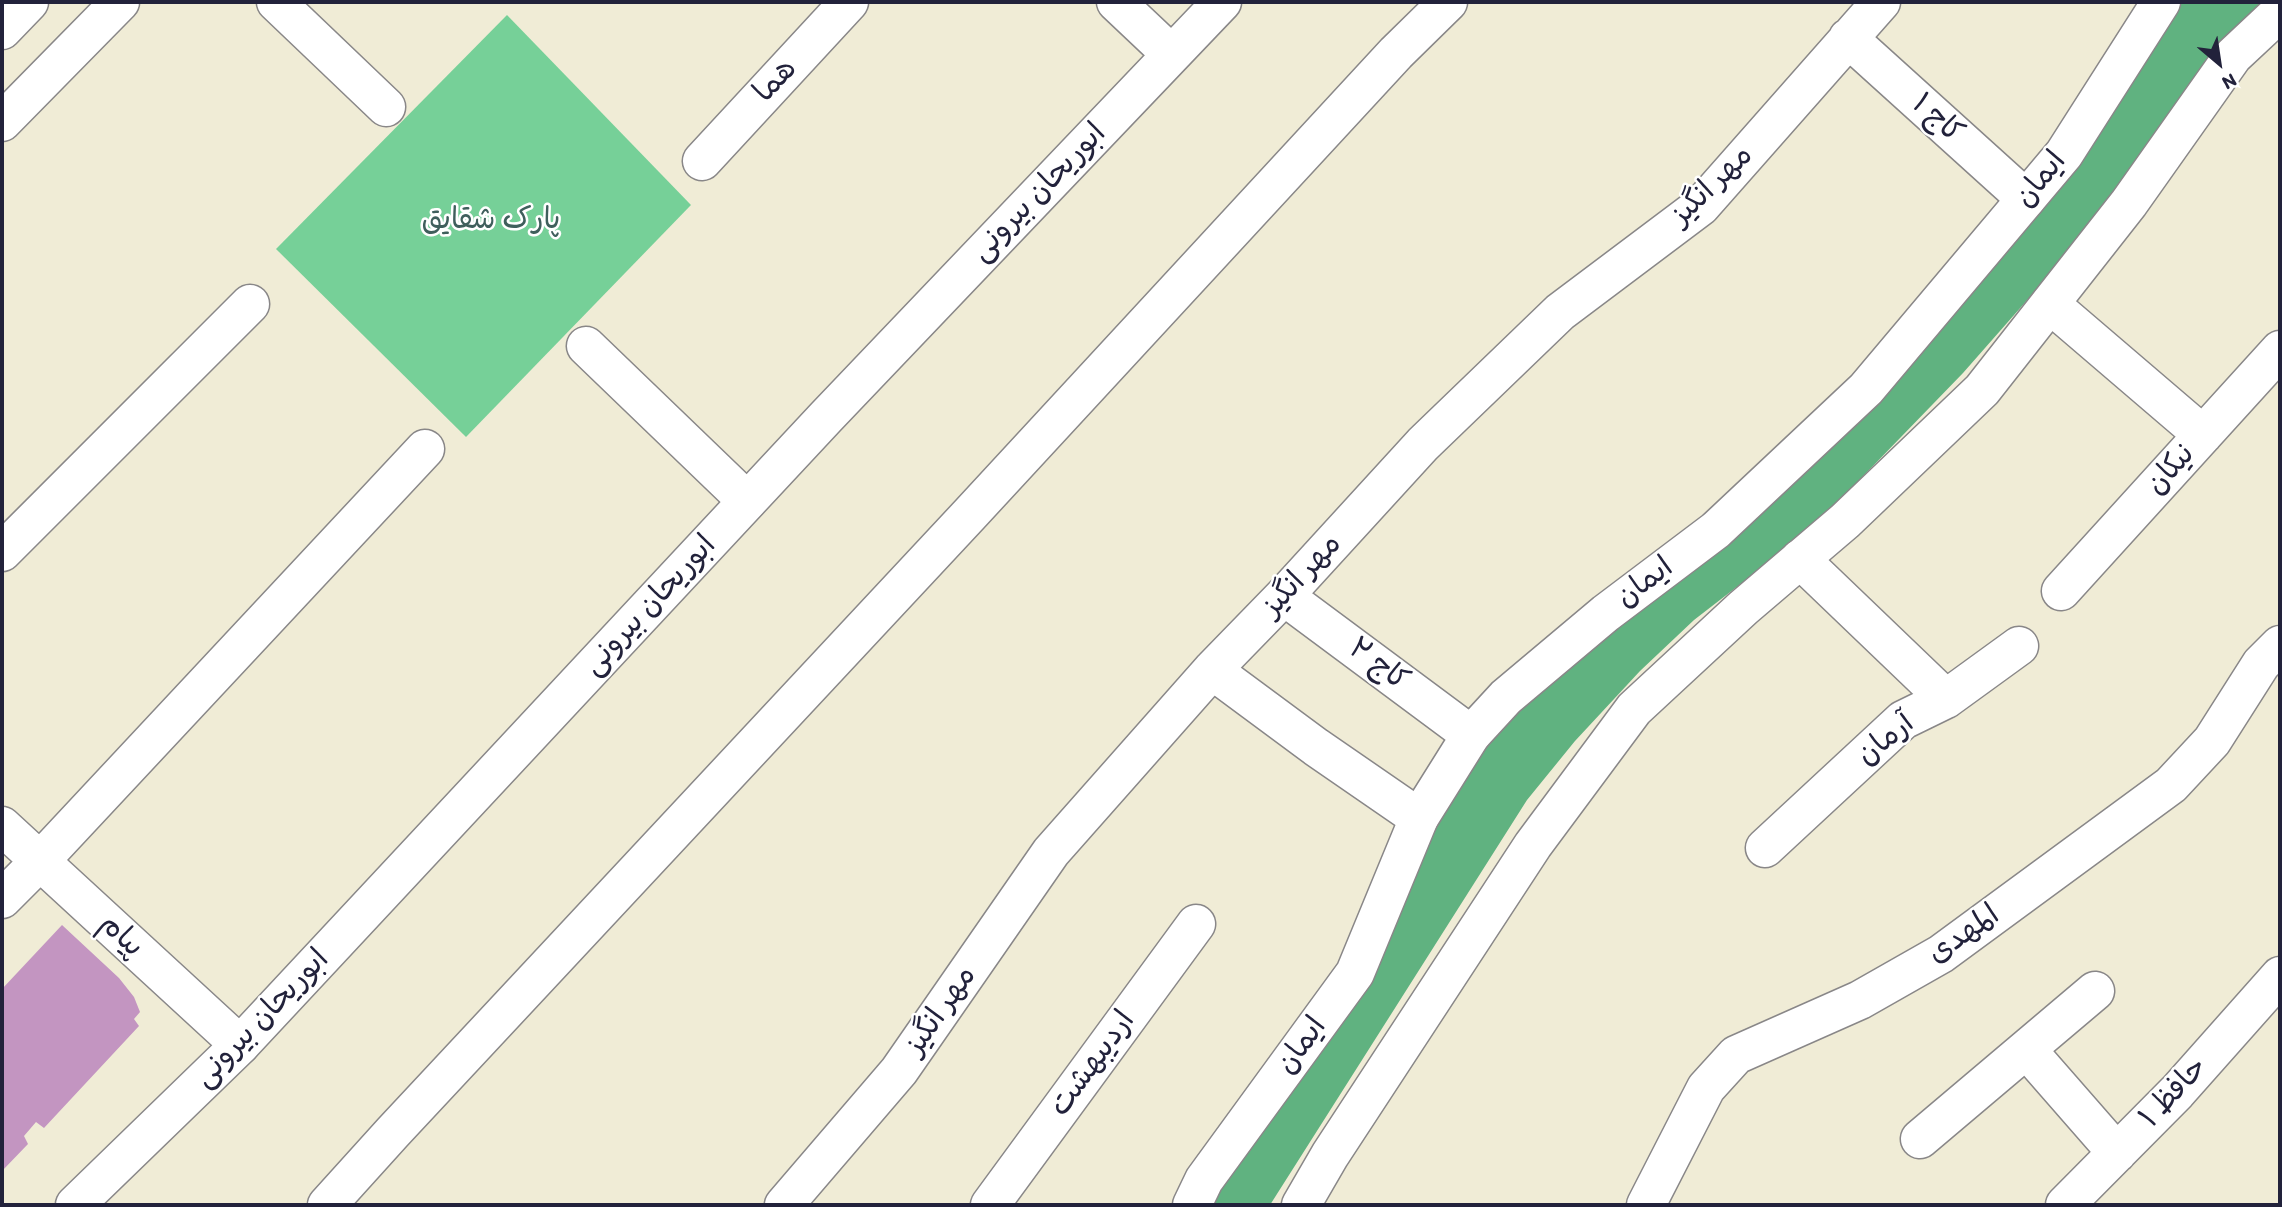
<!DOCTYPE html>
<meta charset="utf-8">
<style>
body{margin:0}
#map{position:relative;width:2282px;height:1207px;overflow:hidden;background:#f0ecd6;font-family:Itim,sans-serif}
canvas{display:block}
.frame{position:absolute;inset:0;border:4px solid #22223b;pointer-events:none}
.north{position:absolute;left:2184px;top:28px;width:70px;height:70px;-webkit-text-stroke:5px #fff;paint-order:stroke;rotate:151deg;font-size:19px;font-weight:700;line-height:28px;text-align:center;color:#22223b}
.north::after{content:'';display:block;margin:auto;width:24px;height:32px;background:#22223b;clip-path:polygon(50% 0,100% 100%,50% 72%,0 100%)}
</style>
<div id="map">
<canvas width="2282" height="1207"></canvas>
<div class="frame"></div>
<div class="north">N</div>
</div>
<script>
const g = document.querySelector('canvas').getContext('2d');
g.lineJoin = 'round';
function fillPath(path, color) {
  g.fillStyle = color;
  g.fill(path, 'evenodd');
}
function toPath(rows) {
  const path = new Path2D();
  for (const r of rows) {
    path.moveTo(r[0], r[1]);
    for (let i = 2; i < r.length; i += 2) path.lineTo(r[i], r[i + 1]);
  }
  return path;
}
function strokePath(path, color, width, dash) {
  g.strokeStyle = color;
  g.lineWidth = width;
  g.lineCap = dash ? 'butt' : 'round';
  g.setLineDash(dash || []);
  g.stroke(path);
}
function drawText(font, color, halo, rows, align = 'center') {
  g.font = font + ' Itim,"Playpen Sans Arabic",sans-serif';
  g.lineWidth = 5;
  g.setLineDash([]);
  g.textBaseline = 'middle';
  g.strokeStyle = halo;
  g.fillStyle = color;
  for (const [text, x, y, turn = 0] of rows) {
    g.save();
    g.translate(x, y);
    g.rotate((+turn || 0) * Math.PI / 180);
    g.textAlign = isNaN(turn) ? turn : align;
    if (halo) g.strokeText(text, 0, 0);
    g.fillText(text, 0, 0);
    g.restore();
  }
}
fillPath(toPath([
 [507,15,691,205,466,437,276,249]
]), '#76d098');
fillPath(toPath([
 [2181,2,2262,2,2231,35,2118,190,2029,298,1963,373,1840,500,1782,552,1694,620,1640,671,1575,741,1527,800,1270,1205,1206,1205,1426,823,1494,725,1646,604,2150,46]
]), '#60b280');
fillPath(toPath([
 [62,925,119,978,134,997,140,1012,134,1019,139,1026,44,1128,36,1122,24,1136,28,1144,2,1171,2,989]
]), '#c395c1');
const street = toPath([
 [276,2,386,107],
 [1116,2,1171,54],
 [1848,38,2026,199],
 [702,161,849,2],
 [2050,304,2203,435],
 [586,346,747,501],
 [2,552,250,304],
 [1800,559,1946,699],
 [2061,591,2280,350],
 [1284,596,1471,735],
 [1212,670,1316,747,1419,818],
 [2,826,240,1045],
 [1765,848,1903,720,1946,699,2019,646],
 [2,899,40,861,425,449],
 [2027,1050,2117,1153],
 [1920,1139,2095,991],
 [784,1205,899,1071,1051,852,1212,670,1284,596,1423,444,1560,312,1701,206,1881,2],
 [990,1205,1196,924],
 [1646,1205,1706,1088,1736,1055,1860,1000,1941,954,2171,785,2212,741,2261,664,2280,645],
 [2065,1205,2177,1092,2280,976]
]);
const secondary = toPath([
 [2,30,29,2],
 [2,122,120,2],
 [75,1205,240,1045,826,417,1222,2],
 [327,1205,393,1132,970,514,1396,53,1448,2],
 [1192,1205,1204,1180,1355,973,1419,818,1471,735,1506,697,1606,613,1716,530,1866,389,2064,154,2161,2],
 [1301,1205,1330,1155,1533,845,1634,709,1743,608,1845,521,1982,390,2129,203,2233,56,2280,12]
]);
strokePath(street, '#898788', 41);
strokePath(secondary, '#898788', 41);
strokePath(street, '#fff', 38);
strokePath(secondary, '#fff', 38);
drawText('30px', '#22223b', '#fff', [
 ["هما",776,81,-47],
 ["کاج ۱",1937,119,42],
 ["ایمان",2041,180,-51],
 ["مهر انگیز",1712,186,-44],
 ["ابوریحان بیرونی",1039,193,-46],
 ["نیکان",2171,470,-48],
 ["مهر انگیز",1302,576,-47],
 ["ایمان",1645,583,-37],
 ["ابوریحان بیرونی",650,606,-47],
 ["کاج ۲",1378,665,37],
 ["آرمان",1886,740,-39],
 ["المهدی",1964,935,-35],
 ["پیام",121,936,43],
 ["مهر انگیز",941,1011,-55],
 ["ابوریحان بیرونی",262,1019,-46],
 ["ایمان",1302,1046,-54],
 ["اردیبهشت",1093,1064,-54],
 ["حافظ ۱",2174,1093,-47]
]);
drawText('30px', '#3f5f5c', '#fff', [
 ["پارک شقایق",491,220]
]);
</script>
